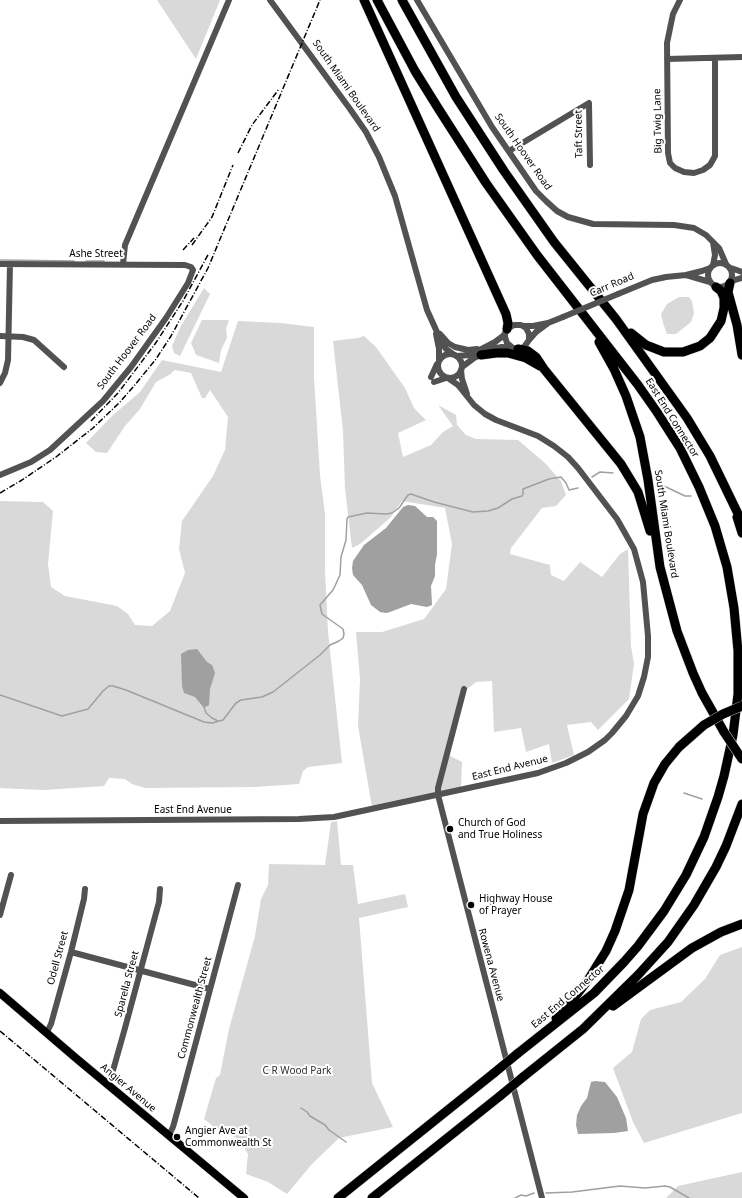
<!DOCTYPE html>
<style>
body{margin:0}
canvas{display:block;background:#fff}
</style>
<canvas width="742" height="1198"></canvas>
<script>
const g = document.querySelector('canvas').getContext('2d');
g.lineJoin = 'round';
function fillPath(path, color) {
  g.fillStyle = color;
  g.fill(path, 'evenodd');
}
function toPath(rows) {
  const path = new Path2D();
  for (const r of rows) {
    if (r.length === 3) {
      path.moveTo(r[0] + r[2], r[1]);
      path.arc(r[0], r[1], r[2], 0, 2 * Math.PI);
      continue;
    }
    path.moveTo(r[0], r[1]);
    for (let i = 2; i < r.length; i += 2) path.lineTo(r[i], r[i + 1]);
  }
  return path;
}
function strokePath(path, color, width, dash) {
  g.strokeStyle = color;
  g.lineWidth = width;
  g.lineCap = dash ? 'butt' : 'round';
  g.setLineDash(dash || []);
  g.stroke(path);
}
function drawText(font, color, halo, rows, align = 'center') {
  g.font = font + ' "Noto Sans",sans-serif';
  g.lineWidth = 4;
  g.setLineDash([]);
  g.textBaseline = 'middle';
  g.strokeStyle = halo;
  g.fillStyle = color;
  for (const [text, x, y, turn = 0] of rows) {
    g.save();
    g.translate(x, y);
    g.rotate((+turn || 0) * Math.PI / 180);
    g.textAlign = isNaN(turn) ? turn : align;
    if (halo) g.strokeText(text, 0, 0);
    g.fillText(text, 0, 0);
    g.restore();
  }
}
fillPath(toPath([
 [157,0,220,0,196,59],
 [204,288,210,294,180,356,174,353,172,346,181,326],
 [679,297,689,297,692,301,694,313,691,322,676,334,667,334,663,323,661,314,667,304],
 [202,320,229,320,226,329,227,338,221,350,219,363,196,355,191,343],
 [238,321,281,323,314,327,314,377,320,475,325,514,325,571,328,632,342,763,308,767,303,771,299,784,255,787,145,788,132,784,125,779,109,778,104,786,44,790,0,788,0,501,43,502,53,511,48,564,51,587,65,596,117,606,128,614,135,625,152,626,170,611,185,573,179,549,182,521,213,476,225,450,228,417,210,390,205,398,202,398,191,373,175,370,169,375,156,382,140,409,125,426,107,453,96,452,86,443,112,416,140,392,162,360,221,372],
 [364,336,376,347,405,388,414,408,426,420,398,433,403,457,431,445,443,432,453,426,438,405,456,415,457,425,466,435,476,439,518,440,545,463,561,481,566,495,556,506,542,508,511,548,510,554,550,565,551,575,564,581,580,562,602,577,620,554,628,549,631,646,634,664,629,699,598,730,591,722,567,725,574,755,552,763,549,744,526,752,521,728,494,732,492,681,476,682,461,694,446,754,462,762,461,787,372,807,358,726,360,679,356,632,382,632,424,619,446,589,452,544,445,508,402,501,390,518,360,544,352,548,345,489,343,431,333,341,358,338],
 [337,821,341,865,353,865,358,904,405,894,408,907,359,918,372,1083,393,1127,339,1138,312,1164,287,1194,268,1182,246,1174,248,1154,239,1139,214,1127,204,1119,216,1078,220,1075,229,1029,255,936,261,899,268,885,269,864,325,865,331,822],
 [742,947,742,1113,644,1143,633,1122,613,1068,632,1052,641,1019,650,1010,681,1002,705,979,720,955],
 [742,1172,742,1198,666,1198,678,1186]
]), '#d9d9d9');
fillPath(toPath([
 [408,505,415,506,427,517,433,517,437,521,437,554,435,565,435,576,431,586,432,605,427,607,411,604,390,612,386,613,380,612,371,605,362,585,353,575,352,568,353,561,364,545,386,528,403,507],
 [197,649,207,662,212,665,215,673,210,689,209,705,204,708,195,697,184,693,182,686,181,654,188,650],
 [595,1081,605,1082,617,1097,626,1118,628,1131,614,1133,578,1134,576,1125,577,1115,581,1106,587,1098,591,1082]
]), '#a0a0a0');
strokePath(toPath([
 [0,260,74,261],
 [86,261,104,261],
 [592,477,600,472,613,473],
 [664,486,685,496,691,496],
 [0,695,62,716,88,709,103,691,109,686,113,686,126,690,204,722,212,723,223,720,236,703,241,700,262,697,273,692,320,655,330,645,339,641,343,638,344,634,343,629,322,614,320,605,333,590,340,575,341,557,346,540,347,519,348,517,367,513,386,514,392,513,399,508,408,495,411,494,434,502,473,512,488,511,498,508,512,499,522,496,523,494,523,489,549,479,561,477,566,483,569,490,578,488],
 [204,707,206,713,212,718,218,721],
 [684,793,702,799],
 [301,1108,307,1112,310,1116,325,1125,329,1130,346,1142],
 [546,1193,572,1192,620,1186,645,1188,665,1186,670,1187,689,1198],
 [515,1198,521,1195,526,1196,534,1193]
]), '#a0a0a0', 1.5);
const major = toPath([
 [0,993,77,1059,244,1198]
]);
const highway = toPath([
 [364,0,506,314,508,323,507,329],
 [377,0,415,71,438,108,486,183,537,255,638,385,657,412,680,448,699,487,715,526,727,567,734,608,738,651,738,694,733,735,724,776,718,797,704,837,686,875,664,911,638,946,624,962,594,993,517,1054],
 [402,0,456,97,504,171,554,242,616,319,687,418,710,456,742,522],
 [730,283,728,292,737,325,742,355],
 [631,333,646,345,664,352,683,352,700,346,710,338,721,321,724,308,724,298,721,291,716,287],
 [599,342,614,369,626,396,640,437,648,480,660,567,677,631,693,673,702,693,724,732],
 [518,349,528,351,536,357,544,369,621,464,638,492,650,531],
 [481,355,496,353,508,353,526,358,540,366],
 [737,517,742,533],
 [613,1006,692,948,721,932,742,924],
 [556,1018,575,997,588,980,606,951,615,931,629,890,643,814,654,783,665,764,679,747,704,725],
 [523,1077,583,1029,638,975,668,942,694,905,716,867,726,846,742,804],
 [338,1198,494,1073],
 [372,1198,500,1096]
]);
strokePath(major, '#dbdbdb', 9);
strokePath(highway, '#dbdbdb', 10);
strokePath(toPath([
 [270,0,350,109,366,132,379,157,395,196,427,310,442,343,446,349,453,354],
 [417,0,492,127,536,191,546,201,557,211,568,217,593,224,674,225,694,228,706,235,719,248,726,264],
 [680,0,673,14,667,43,668,153,670,163,675,168,684,172,694,173,703,170,710,165,715,156,715,58],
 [667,59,742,57],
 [509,151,589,103,590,165],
 [713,242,715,255,713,265],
 [720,275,12],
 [0,264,185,265,191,267,193,270,188,283,166,318,131,367,103,401,50,450,31,462,0,475],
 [123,264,125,245,229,0],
 [731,268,742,272],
 [686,275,710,282],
 [731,281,742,278],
 [618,294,652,280,666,277,686,275,702,271,710,268],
 [523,326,533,326,548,323,563,317],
 [436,334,439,349,439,360],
 [440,334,448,343,455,347,468,350,477,349],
 [0,336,23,337,34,340,64,367],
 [529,340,536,332,548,323],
 [450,366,12],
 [457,356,470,355,495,342,503,336,509,328,514,325,521,325,526,328,529,334,529,340,524,347,518,349,513,348,507,343,505,337,505,333],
 [462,367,474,358,496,348,502,347,511,348],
 [461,370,462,379,467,394],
 [431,377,437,364],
 [434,382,446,378],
 [0,383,5,373,8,360,10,264],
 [464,689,438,788,438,795,542,1198],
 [0,821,299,819,334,817,538,773,566,763,588,752,605,740,612,733,626,716,638,696,644,677,648,657,648,636,643,582,634,549,617,519,578,468,568,457,554,446,538,436,496,420,485,414,474,405,458,385,448,378],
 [0,915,11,875],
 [71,952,210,989],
 [47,1032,51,1024,71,952,84,899,85,889],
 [107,1084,112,1074,125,1028,159,902,160,889],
 [169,1135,173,1127,181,1098,238,885]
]), '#525252', 6);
strokePath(major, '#000', 8);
strokePath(highway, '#000', 9);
strokePath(toPath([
 [238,153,252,125,279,89],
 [192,245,212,217,233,165],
 [183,250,194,238],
 [91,421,118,393,155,344,183,301,209,253],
 [0,493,22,480,56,457,93,428,120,402,134,386,156,359,171,336,208,268,320,0],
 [0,1031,199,1198]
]), '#000', 1.5, [6, 2, 1, 2]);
const highwayBridge = toPath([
 [704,725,723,714,742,706],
 [724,732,742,759],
 [494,1073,517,1054],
 [500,1096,523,1077]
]);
strokePath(highwayBridge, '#dbdbdb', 10, []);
strokePath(toPath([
 [563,317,618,294]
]), '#525252', 6);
strokePath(highwayBridge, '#000', 9);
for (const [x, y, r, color] of [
 [450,829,4,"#000"],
 [471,905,4,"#000"],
 [177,1137,4,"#000"]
]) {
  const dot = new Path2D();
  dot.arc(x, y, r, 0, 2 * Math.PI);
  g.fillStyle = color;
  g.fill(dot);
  strokePath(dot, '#fff', 1.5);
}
drawText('10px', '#000', '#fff', [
 ["South Miami Boulevard",346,86,55],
 ["Big Twig Lane",658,121,-91],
 ["Taft Street",579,134,-91],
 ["South Hoover Road",523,152,55],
 ["Ashe Street",96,254],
 ["Carr Road",612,285,-23],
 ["South Hoover Road",127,352,-53],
 ["East End Connector",672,418,58],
 ["South Miami Boulevard",666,524,81],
 ["East End Avenue",510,768,-14],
 ["East End Avenue",193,810],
 ["Odell Street",58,958,-75],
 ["Rowena Avenue",491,965,75],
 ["Sparella Street",127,984,-75],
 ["East End Connector",568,997,-40],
 ["Commonwealth Street",195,1008,-75],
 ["Angier Avenue",128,1088,40]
]);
drawText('10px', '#000', '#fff', [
 ["Church of God",458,823],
 ["and True Holiness",458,835],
 ["Highway House",479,899],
 ["of Prayer",479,911],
 ["Angier Ave at",185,1131],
 ["Commonwealth St",185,1143]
], 'left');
drawText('10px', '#303030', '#fff', [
 ["C R Wood Park",297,1071]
]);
</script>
